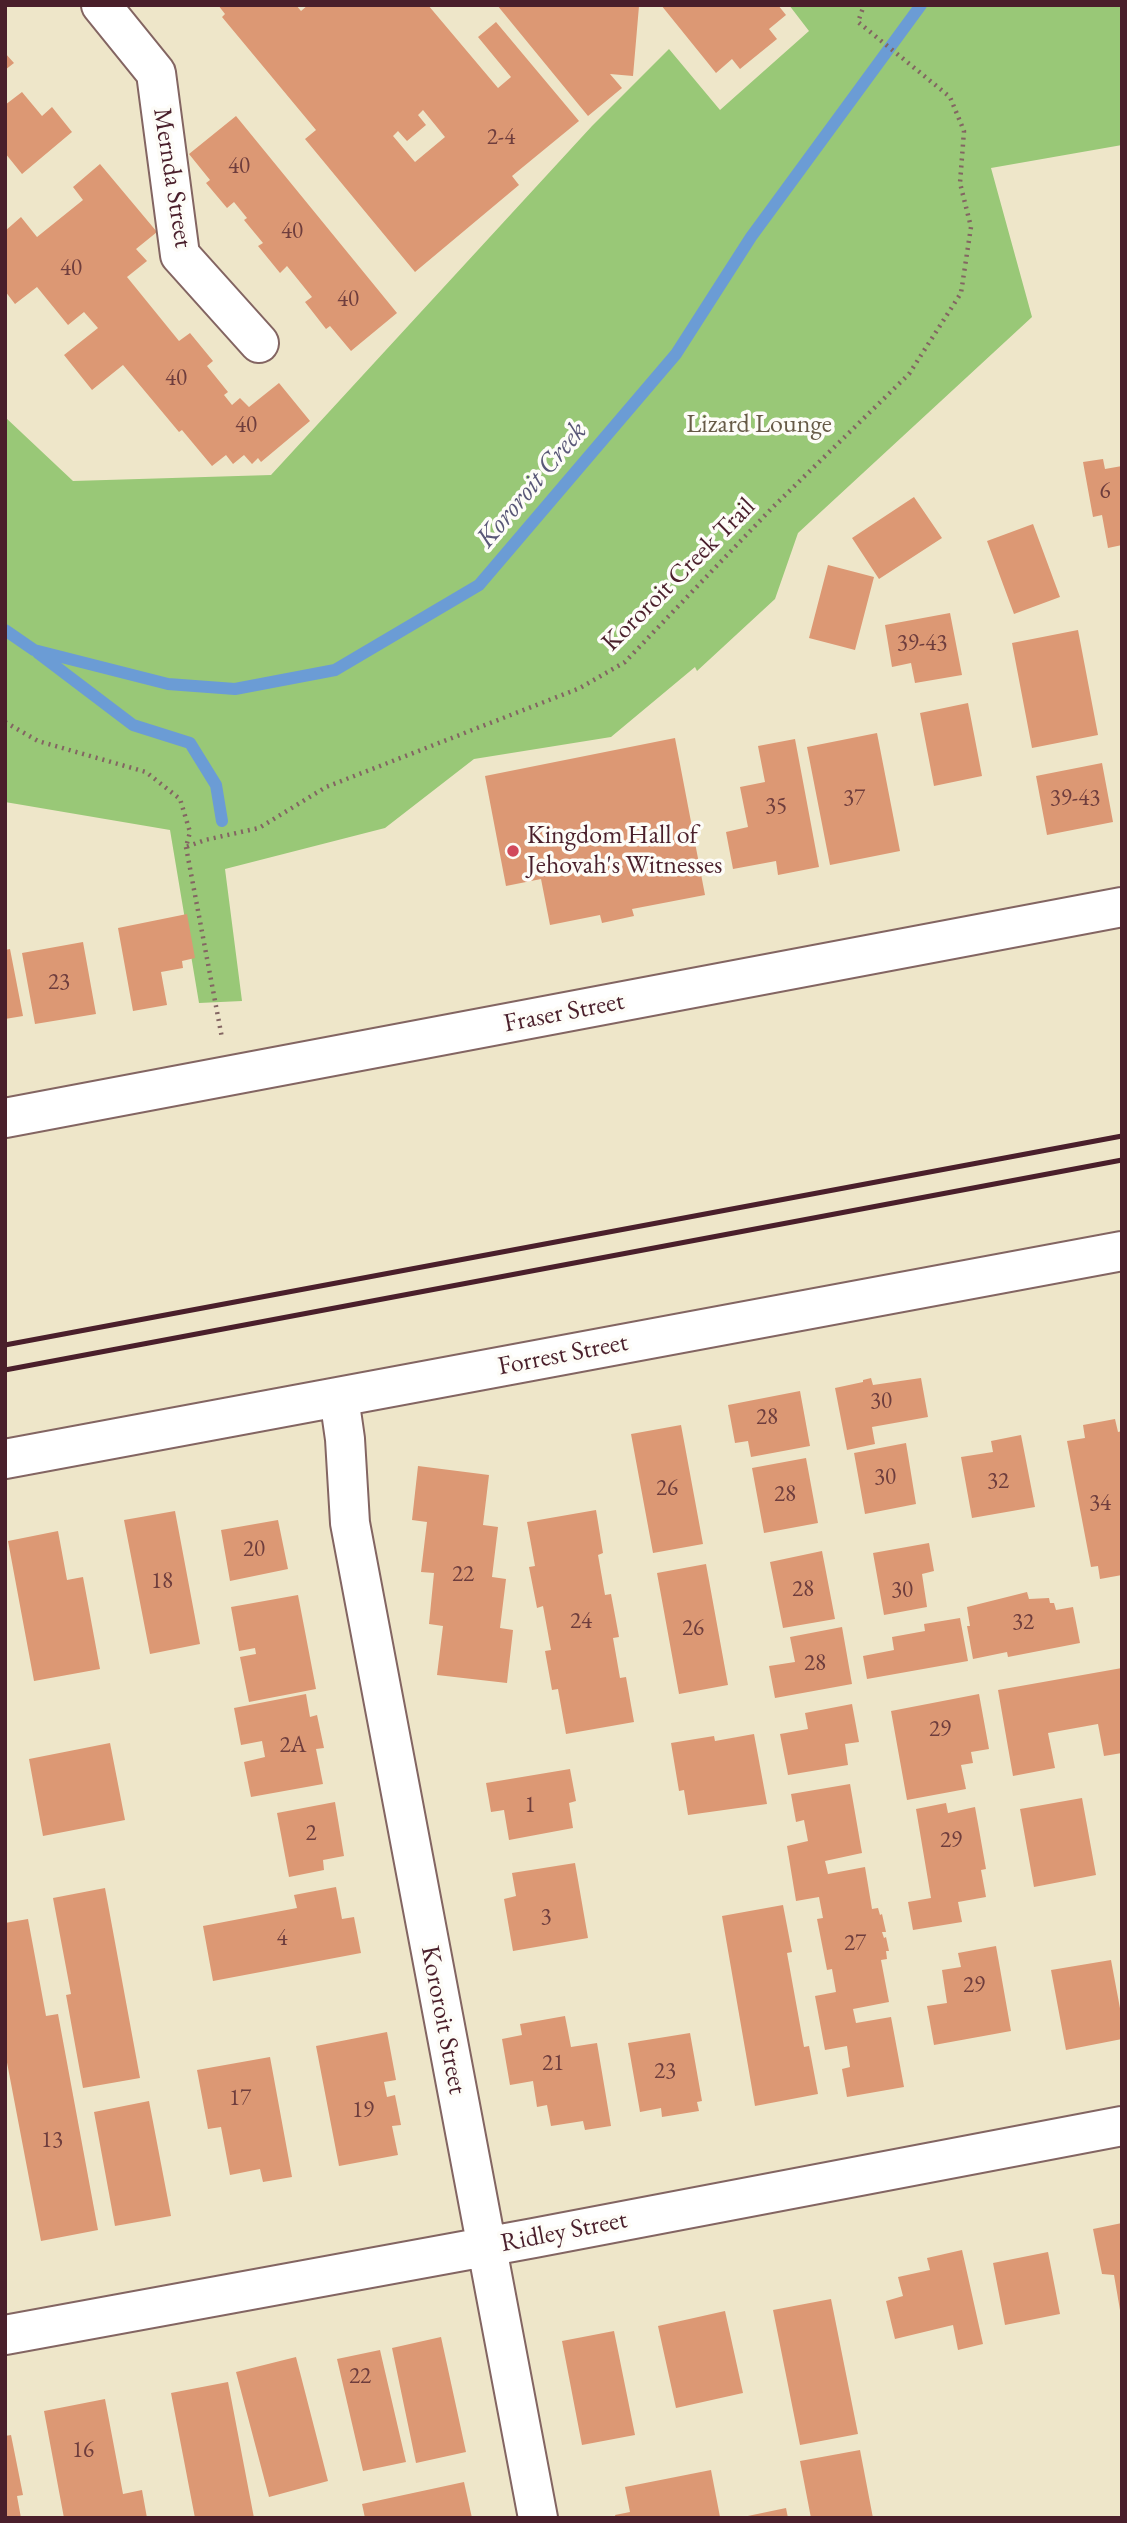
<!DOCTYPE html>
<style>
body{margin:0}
#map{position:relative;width:1127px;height:2523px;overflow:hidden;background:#eee6c9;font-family:"EB Garamond",serif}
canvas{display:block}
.frame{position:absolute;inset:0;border:7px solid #4a1f2b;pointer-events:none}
</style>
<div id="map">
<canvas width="1127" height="2523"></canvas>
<div class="frame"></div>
</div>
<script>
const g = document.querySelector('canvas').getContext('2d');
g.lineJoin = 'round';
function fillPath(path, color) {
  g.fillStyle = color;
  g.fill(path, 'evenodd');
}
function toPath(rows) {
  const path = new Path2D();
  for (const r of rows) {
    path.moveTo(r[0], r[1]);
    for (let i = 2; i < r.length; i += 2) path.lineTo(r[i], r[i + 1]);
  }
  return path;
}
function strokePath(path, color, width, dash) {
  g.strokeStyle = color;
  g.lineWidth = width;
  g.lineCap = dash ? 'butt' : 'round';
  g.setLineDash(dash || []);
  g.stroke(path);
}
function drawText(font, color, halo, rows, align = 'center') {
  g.font = font + ' "EB Garamond",serif';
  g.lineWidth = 7;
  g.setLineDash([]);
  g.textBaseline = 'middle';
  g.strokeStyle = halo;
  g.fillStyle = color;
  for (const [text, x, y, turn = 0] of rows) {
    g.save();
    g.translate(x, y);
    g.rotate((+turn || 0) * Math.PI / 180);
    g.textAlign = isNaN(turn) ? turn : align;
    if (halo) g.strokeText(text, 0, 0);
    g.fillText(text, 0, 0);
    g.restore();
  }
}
fillPath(toPath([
 [789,5,1122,5,1122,145,991,168,1032,317,798,533,775,599,697,671,695,667,611,737,474,759,385,828,225,869,242,1001,199,1003,170,830,5,802,5,417,73,481,271,475,592,126,669,49,720,110,809,31]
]), '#99c877');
strokePath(toPath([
 [5,630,34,650,168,684,235,689,335,670,479,585,676,354,751,237,921,5],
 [38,653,133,725,190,743,216,785,222,821]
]), '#6b9cd5', 12);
fillPath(toPath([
 [218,5,296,5,301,11,308,5,428,5,498,88,511,77,478,37,496,22,579,121,512,176,519,185,415,272,305,139,316,130,222,17,225,14],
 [423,110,445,137,415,162,393,136,398,131,407,141,426,125,418,115],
 [497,5,639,6,633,76,610,74,622,88,588,116],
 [661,5,778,5,786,15,769,29,777,39,740,69,732,59,716,73],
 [5,53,14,63,5,70],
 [22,92,42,116,52,107,72,132,22,174,5,153,5,105],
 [236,116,397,313,351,351,330,326,326,329,305,302,312,297,287,266,280,273,258,246,263,243,244,220,247,218,234,202,227,208,206,183,210,180,189,154],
 [100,164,157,232,136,249,147,261,127,277,179,341,190,333,213,361,207,366,228,392,224,395,232,405,240,398,249,407,279,383,310,421,261,462,258,458,252,464,244,455,233,464,226,455,212,466,182,430,179,432,123,365,92,390,64,355,98,328,84,312,68,325,37,287,15,304,5,291,5,231,21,217,37,237,83,200,73,187],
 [1103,459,1105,469,1122,466,1122,545,1108,548,1102,515,1093,517,1083,462],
 [914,497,942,538,879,579,852,538],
 [1033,524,1060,597,1014,614,987,541],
 [828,565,874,577,855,650,809,638],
 [950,613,962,675,915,683,911,663,892,667,885,625],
 [1078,630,1098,735,1032,748,1012,643],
 [968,703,982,776,934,786,920,713],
 [877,733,900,851,830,865,807,747],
 [675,738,705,895,632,909,634,916,602,923,600,915,550,925,541,879,506,886,485,776],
 [795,739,819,867,778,875,776,861,733,869,726,832,748,827,740,787,765,782,758,746],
 [1102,763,1113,822,1047,835,1036,776],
 [187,914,195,958,182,961,183,968,161,972,167,1005,133,1011,118,928],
 [83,942,96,1014,35,1024,22,953],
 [10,949,23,1016,5,1019,5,950],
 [871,1378,873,1385,921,1378,928,1417,872,1427,875,1444,847,1450,835,1388,863,1382,863,1380],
 [800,1391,810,1446,751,1457,748,1441,735,1443,728,1405],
 [1115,1419,1118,1432,1122,1431,1122,1575,1100,1579,1098,1566,1091,1567,1067,1441,1085,1438,1083,1425],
 [681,1425,703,1544,653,1553,631,1434],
 [1021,1435,1035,1507,972,1518,961,1457,993,1452,991,1441],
 [906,1443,916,1504,865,1514,854,1453],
 [806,1458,818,1523,764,1533,752,1468],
 [418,1466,489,1475,483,1525,498,1527,492,1577,506,1579,500,1628,513,1630,507,1683,437,1675,443,1626,429,1624,434,1573,421,1572,427,1522,412,1520],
 [596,1510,603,1553,598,1555,605,1595,611,1594,619,1637,613,1638,620,1678,626,1677,634,1722,566,1734,558,1689,552,1690,545,1651,551,1650,543,1606,537,1608,529,1567,535,1566,527,1522],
 [175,1511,200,1644,150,1654,124,1520],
 [278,1520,288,1569,230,1581,221,1530],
 [58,1531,67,1580,83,1577,100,1669,34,1681,8,1541],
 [929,1543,934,1571,922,1574,927,1607,884,1615,873,1553],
 [822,1551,835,1619,783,1628,770,1562],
 [706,1564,728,1685,679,1694,657,1573],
 [1027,1592,1029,1599,1049,1598,1050,1603,1054,1603,1056,1610,1073,1607,1080,1643,1008,1657,1007,1652,973,1659,967,1626,970,1626,967,1607],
 [298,1595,316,1689,249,1702,240,1657,256,1654,255,1648,239,1651,231,1607],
 [960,1618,968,1661,867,1679,863,1656,894,1650,892,1637,925,1631,924,1624],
 [842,1627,852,1684,775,1698,769,1666,795,1662,790,1637],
 [1122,1668,1122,1753,1104,1756,1098,1724,1048,1733,1055,1768,1013,1776,998,1690],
 [306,1694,310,1717,317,1715,324,1748,316,1749,323,1784,251,1797,244,1762,265,1757,262,1741,241,1745,234,1708],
 [979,1694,989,1749,971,1752,973,1763,961,1765,966,1789,907,1800,891,1711],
 [852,1704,859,1742,845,1744,848,1765,788,1775,780,1734,808,1729,805,1713],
 [754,1734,767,1804,688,1815,684,1790,679,1791,671,1743,714,1736,715,1741],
 [110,1743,125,1820,43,1836,29,1759],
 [570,1769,576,1801,569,1803,573,1828,509,1840,504,1810,491,1812,486,1783],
 [850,1784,862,1853,825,1861,828,1874,865,1867,872,1909,878,1908,880,1915,882,1914,886,1932,882,1932,884,1938,886,1937,889,1951,886,1951,887,1959,881,1960,889,2002,853,2009,856,2023,891,2017,904,2087,847,2097,842,2069,850,2067,847,2046,825,2050,815,1996,836,1992,832,1969,827,1970,817,1919,823,1918,819,1897,796,1901,787,1846,808,1841,804,1820,796,1822,791,1794],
 [1082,1798,1096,1875,1034,1887,1020,1809],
 [335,1802,344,1856,323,1860,324,1870,289,1877,277,1813],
 [946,1803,948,1813,975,1807,986,1869,981,1870,986,1897,958,1902,962,1922,913,1930,908,1902,931,1898,916,1809],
 [575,1863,588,1938,513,1951,504,1899,516,1896,512,1873],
 [336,1887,342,1919,354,1917,361,1953,213,1981,203,1926,297,1908,294,1895],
 [105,1888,140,2078,83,2088,66,1995,71,1994,53,1898],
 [783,1905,792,1952,787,1953,804,2047,809,2046,818,2094,755,2106,722,1916],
 [28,1919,46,2016,58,2014,98,2230,41,2241,5,2052,5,1923],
 [996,1946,1011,2031,934,2045,927,2006,947,2003,942,1970,961,1967,958,1953],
 [1111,1960,1122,2019,1122,2039,1066,2050,1051,1970],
 [565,2016,571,2047,597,2043,611,2126,585,2130,583,2121,551,2126,547,2105,537,2107,533,2081,510,2085,502,2039,522,2035,520,2024],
 [387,2032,396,2080,384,2082,387,2097,395,2095,401,2125,392,2126,398,2155,339,2166,316,2046],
 [690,2033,702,2101,697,2102,699,2111,662,2117,661,2108,640,2112,628,2043],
 [270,2057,292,2177,263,2182,260,2169,230,2175,221,2127,208,2129,197,2070],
 [149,2101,171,2216,115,2226,94,2112],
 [1122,2223,1122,2310,1120,2310,1114,2275,1102,2274,1093,2229],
 [962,2250,983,2344,958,2350,953,2325,895,2339,886,2301,903,2296,898,2277,930,2270,927,2258],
 [1048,2252,1060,2314,1005,2325,993,2263],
 [831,2299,858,2434,800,2445,773,2310],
 [725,2311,743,2393,676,2408,658,2326],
 [614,2331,635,2435,582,2445,562,2341],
 [441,2337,466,2452,416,2463,392,2348],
 [380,2350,406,2462,363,2471,337,2359],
 [296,2357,328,2481,269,2497,236,2372],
 [228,2382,254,2518,195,2518,171,2393],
 [105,2399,123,2494,142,2490,147,2518,64,2518,44,2411],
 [11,2435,23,2495,17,2496,21,2518,5,2518,5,2436],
 [860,2450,873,2518,811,2518,800,2461],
 [711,2470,720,2517,616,2518,615,2515,630,2512,625,2487],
 [464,2482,472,2518,365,2518,362,2504],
 [786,2508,788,2518,743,2518,743,2517]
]), '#dc9874');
const minor = toPath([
 [101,5,156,73,180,255,259,343],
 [5,1118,1122,907],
 [339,1397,345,1439,350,1523,538,2518],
 [5,1459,1122,1251],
 [5,2335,534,2238,1122,2126]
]);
strokePath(minor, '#836562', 42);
strokePath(toPath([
 [5,722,38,741,146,772,180,799,190,832,186,847,205,840,259,828,326,787,580,688,625,662,773,507,909,374,961,293,971,227,960,183,964,131,950,97,858,22,864,5],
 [186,847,222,1038]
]), '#836562', 4.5, [2, 5]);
strokePath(minor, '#fff', 38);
strokePath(toPath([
 [5,1345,1122,1136],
 [5,1370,1122,1160]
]), '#4a1f2b', 5);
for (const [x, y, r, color] of [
 [513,851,7,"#d1495b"]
]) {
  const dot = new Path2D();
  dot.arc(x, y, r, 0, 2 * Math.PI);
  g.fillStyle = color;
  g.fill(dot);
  strokePath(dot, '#fdfcf7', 2.5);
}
drawText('23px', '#6e3d3d', null, [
 ["2-4",501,138],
 ["40",239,167],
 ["40",292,232],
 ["40",71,269],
 ["40",348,300],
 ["40",176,379],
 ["40",246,426],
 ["6",1105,492],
 ["39-43",922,644],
 ["37",854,799],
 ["39-43",1075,799],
 ["35",776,807],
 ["23",59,983],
 ["30",881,1402],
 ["28",767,1418],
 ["30",885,1478],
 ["32",998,1482],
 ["26",667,1489],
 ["28",785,1495],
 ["34",1100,1504],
 ["20",254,1550],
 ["22",463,1575],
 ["18",162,1582],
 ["28",803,1590],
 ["30",902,1591],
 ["24",581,1622],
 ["32",1023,1623],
 ["26",693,1629],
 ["28",815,1664],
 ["29",940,1730],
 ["2A",293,1746],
 ["1",530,1806],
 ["2",311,1834],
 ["29",951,1841],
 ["3",546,1918],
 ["4",282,1939],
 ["27",855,1944],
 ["29",974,1986],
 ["21",553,2064],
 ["23",665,2072],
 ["17",240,2099],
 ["19",363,2111],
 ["13",52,2141],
 ["22",360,2377],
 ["16",83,2451]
]);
drawText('26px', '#4a1f2b', '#fdfcf7', [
 ["Mernda Street",172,178,81],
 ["Kororoit Creek Trail",679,575,-45],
 ["Fraser Street",564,1013,-11],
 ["Forrest Street",563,1355,-11],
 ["Kororoit Street",443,2020,79],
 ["Ridley Street",564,2232,-11]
]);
drawText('26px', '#665a46', '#fdfcf7', [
 ["Lizard Lounge",759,425]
]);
drawText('26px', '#4a1f2b', '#fdfcf7', [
 ["Kingdom Hall of",527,836],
 ["Jehovah's Witnesses",527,866]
], 'left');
drawText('italic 28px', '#595777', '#fdfcf7', [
 ["Kororoit Creek",532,485,-50]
]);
</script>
